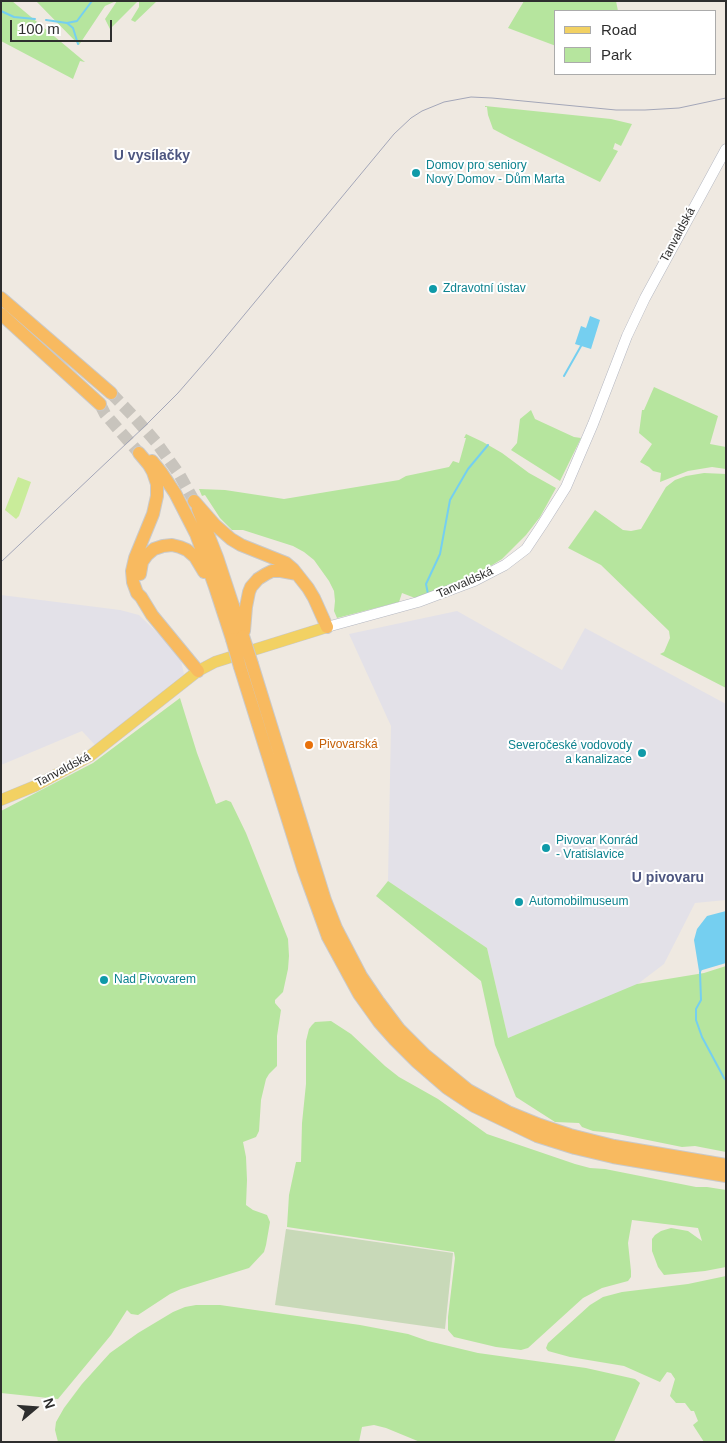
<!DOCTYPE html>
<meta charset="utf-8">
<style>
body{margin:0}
#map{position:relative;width:727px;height:1443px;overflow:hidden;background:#efe9e1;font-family:Helvetica,sans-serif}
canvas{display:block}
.frame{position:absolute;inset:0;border:2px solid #2e2e2e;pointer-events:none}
.legend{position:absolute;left:554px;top:10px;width:162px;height:65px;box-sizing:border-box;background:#fff;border:1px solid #ababab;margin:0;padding:6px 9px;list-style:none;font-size:15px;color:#2e2e2e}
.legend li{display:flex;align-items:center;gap:10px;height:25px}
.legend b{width:25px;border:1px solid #ababab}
.north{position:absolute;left:10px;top:1383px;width:50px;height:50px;-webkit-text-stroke:4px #fff;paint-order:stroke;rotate:72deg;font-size:14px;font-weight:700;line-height:20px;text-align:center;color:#2e2e2e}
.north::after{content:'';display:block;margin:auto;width:18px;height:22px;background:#2e2e2e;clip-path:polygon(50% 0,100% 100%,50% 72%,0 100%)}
.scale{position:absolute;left:10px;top:20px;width:102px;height:22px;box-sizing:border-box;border:2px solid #2e2e2e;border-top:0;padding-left:6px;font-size:15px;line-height:18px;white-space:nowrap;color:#2e2e2e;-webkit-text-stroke:4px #fff;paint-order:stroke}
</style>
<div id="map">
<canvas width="727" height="1443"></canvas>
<div class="frame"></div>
<ul class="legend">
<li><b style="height:6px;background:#f2d163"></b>Road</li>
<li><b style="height:14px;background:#b6e59e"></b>Park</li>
</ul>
<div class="north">N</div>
<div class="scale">100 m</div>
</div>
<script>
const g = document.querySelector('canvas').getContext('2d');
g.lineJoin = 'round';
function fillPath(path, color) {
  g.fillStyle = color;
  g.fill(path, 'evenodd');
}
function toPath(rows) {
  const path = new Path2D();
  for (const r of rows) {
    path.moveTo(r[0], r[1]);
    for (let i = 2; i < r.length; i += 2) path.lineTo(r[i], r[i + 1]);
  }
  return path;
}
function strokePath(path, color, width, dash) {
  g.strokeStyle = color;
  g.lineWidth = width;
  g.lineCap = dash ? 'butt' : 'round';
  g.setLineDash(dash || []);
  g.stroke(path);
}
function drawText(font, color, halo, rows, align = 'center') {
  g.font = font + ' Helvetica,sans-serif';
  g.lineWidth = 4;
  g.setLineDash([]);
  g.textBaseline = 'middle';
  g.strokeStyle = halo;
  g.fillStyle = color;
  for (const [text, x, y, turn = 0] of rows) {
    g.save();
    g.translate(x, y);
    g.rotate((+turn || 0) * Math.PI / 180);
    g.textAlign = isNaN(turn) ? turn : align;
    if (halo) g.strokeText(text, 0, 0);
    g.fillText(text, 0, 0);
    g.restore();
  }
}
fillPath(toPath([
 [1,595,120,610,139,615,177,652,181,661,184,674,95,745,82,731,1,765],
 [457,611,562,670,585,628,726,704,726,900,695,903,664,964,635,986,508,1038,487,948,388,881,391,726,349,634]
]), '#e3e1e8');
fillPath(toPath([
 [1,1,12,1,85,62,80,61,73,79,1,41],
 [36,1,116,1,105,6,79,45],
 [117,1,138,1,110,29,105,19],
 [139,1,157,1,135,22,131,20,139,7],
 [524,1,616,1,618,11,556,11,556,46,508,28],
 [485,106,611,119,632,124,621,146,615,143,613,149,618,151,600,182,510,138,493,129,488,115,487,107,485,107],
 [654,387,718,416,710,444,726,447,726,469,712,467,688,471,660,482,661,473,653,471,649,467,640,462,652,444,639,433,642,410,644,410],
 [531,410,535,419,574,437,581,438,560,481,511,450,517,443,520,419],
 [466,434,483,442,502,453,529,473,556,488,540,517,526,535,502,559,463,583,415,598,402,593,399,602,337,618,334,611,335,601,334,591,329,581,314,560,304,552,293,546,243,530,232,530,220,518,205,495,202,496,199,489,225,490,284,499,399,480,406,476,449,467,453,461,459,463,466,438,464,438],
 [704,473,726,474,726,688,660,654,664,652,670,638,669,631,601,565,568,548,595,510,623,530,631,531,641,529,666,487,675,480,686,476],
 [180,698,197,753,216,804,226,800,231,802,246,833,288,939,289,956,288,969,283,992,275,1000,275,1003,281,1010,277,1036,277,1066,269,1074,266,1079,261,1100,259,1131,256,1137,243,1142,246,1157,247,1180,246,1205,253,1210,267,1215,270,1222,266,1245,264,1252,249,1268,181,1289,170,1294,138,1315,131,1314,127,1310,111,1335,58,1399,1,1393,1,811,93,763],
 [388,881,487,948,508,1038,637,984,704,973,726,966,726,1152,695,1146,682,1147,613,1133,593,1131,582,1127,579,1123,555,1122,516,1097,495,1045,481,981,376,896],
 [331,1021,351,1034,385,1066,399,1077,438,1099,487,1134,575,1164,590,1168,605,1169,696,1187,707,1187,726,1190,726,1267,705,1271,664,1275,658,1267,652,1251,652,1239,655,1235,661,1231,671,1228,688,1231,702,1241,698,1228,632,1220,628,1243,631,1271,631,1277,628,1281,602,1288,583,1298,528,1348,521,1350,496,1347,454,1337,448,1330,448,1317,455,1258,454,1252,287,1227,289,1195,296,1162,301,1162,302,1123,306,1084,306,1041,309,1029,312,1025,315,1022],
 [726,1276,726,1442,704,1442,693,1425,698,1421,694,1411,691,1411,685,1403,676,1403,670,1396,675,1379,671,1373,667,1372,660,1382,624,1366,570,1357,548,1351,546,1348,548,1343,590,1305,603,1297,622,1292,688,1284],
 [196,1305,220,1305,360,1325,408,1334,428,1341,478,1353,586,1368,635,1379,640,1383,614,1442,420,1442,386,1428,374,1425,362,1427,359,1442,58,1442,55,1430,56,1422,64,1408,82,1384,110,1353,138,1333,173,1312,185,1307]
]), '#b6e59e');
fillPath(toPath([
 [286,1229,453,1253,445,1329,275,1305]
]), '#c8d9b8');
fillPath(toPath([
 [18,477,31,482,19,516,16,519,5,510]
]), '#c9ec9a');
fillPath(toPath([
 [590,316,600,320,591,349,575,344,581,326,586,328],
 [726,911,726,963,699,971,694,940,697,929,707,916]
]), '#75cff0');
strokePath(toPath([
 [1,11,14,17,35,19],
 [46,20,67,23,73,28,78,44],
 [67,23,77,21,92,1],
 [564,376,581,346],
 [428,594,426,584,440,554,450,500,468,469,488,445],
 [701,969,700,972,701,1000,696,1009,696,1020,702,1037,724,1078,726,1080]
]), '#75cff0', 2);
strokePath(toPath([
 [111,393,135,418,156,442,179,474,194,501],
 [100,404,105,414,139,453]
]), '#c8c4bd', 12, [12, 6]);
const secondary = toPath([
 [327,627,418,602,474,581,505,565,526,549,542,525,566,487,593,424,627,336,645,298,726,149]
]);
const primary = toPath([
 [1,800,35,786,90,756,198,671,215,662,234,656,327,627]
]);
const trunk = toPath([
 [1,298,111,393],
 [1,314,100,404],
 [139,453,149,465,153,472,157,484,157,496,153,514,135,558,132,571,133,582,137,593,141,597,152,615,198,671],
 [152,461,161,472,175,493,196,534,215,587,232,639],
 [194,501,215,525,231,539,241,545,286,563,293,569,308,588,314,598,327,627],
 [198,509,217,557,243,636],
 [140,574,142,562,147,555,154,549,163,546,172,545,180,547,187,550,195,557,204,572],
 [244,631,246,607,249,592,251,587,258,579,266,574,272,571,281,571,297,574],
 [252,664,325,900,336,928,361,976,378,1001,399,1029,425,1055,468,1090,508,1112,540,1125,570,1135,614,1146,726,1165],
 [240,667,303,868,328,937,359,994,379,1022,395,1040,417,1062,447,1088,474,1106,537,1136,575,1148,613,1157,726,1176]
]);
strokePath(secondary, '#b4b7c1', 11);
strokePath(primary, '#c9c9c9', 12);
strokePath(trunk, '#c9c9c9', 14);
strokePath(secondary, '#fff', 10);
strokePath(primary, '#f2d163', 11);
strokePath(trunk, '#f8ba60', 12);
strokePath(toPath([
 [1,562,146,425,178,393,211,355,394,134,411,118,422,111,444,102,471,97,492,98,616,110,645,110,679,108,726,98]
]), '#a3a6b8', 1);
const trunkBridge = toPath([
 [243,636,252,664],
 [232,639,240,667]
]);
strokePath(trunkBridge, '#c9c9c9', 14, []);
strokePath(trunkBridge, '#f8ba60', 12);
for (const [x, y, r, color] of [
 [416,173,5,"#0f9aa8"],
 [433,289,5,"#0f9aa8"],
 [309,745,5,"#e8710a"],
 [642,753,5,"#0f9aa8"],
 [546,848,5,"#0f9aa8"],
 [519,902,5,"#0f9aa8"],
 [104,980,5,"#0f9aa8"]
]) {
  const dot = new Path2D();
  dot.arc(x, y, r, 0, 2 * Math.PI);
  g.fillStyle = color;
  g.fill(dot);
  strokePath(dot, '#fff', 2);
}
drawText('12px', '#0d838f', '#fff', [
 ["Domov pro seniory",426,166],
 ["Nový Domov - Dům Marta",426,180],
 ["Zdravotní ústav",443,289],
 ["Severočeské vodovody",632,746,"right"],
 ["a kanalizace",632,760,"right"],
 ["Pivovar Konrád",556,841],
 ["- Vratislavice",556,855],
 ["Automobilmuseum",529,902],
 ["Nad Pivovarem",114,980]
], 'left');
drawText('12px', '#2e2e2e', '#fff', [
 ["Tanvaldská",678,235,-62],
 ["Tanvaldská",465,583,-24],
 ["Tanvaldská",63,770,-28]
]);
drawText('12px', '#c56008', '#fff', [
 ["Pivovarská",319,745]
], 'left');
drawText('bold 14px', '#4d5680', '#fff', [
 ["U vysílačky",152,156],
 ["U pivovaru",668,878]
]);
</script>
